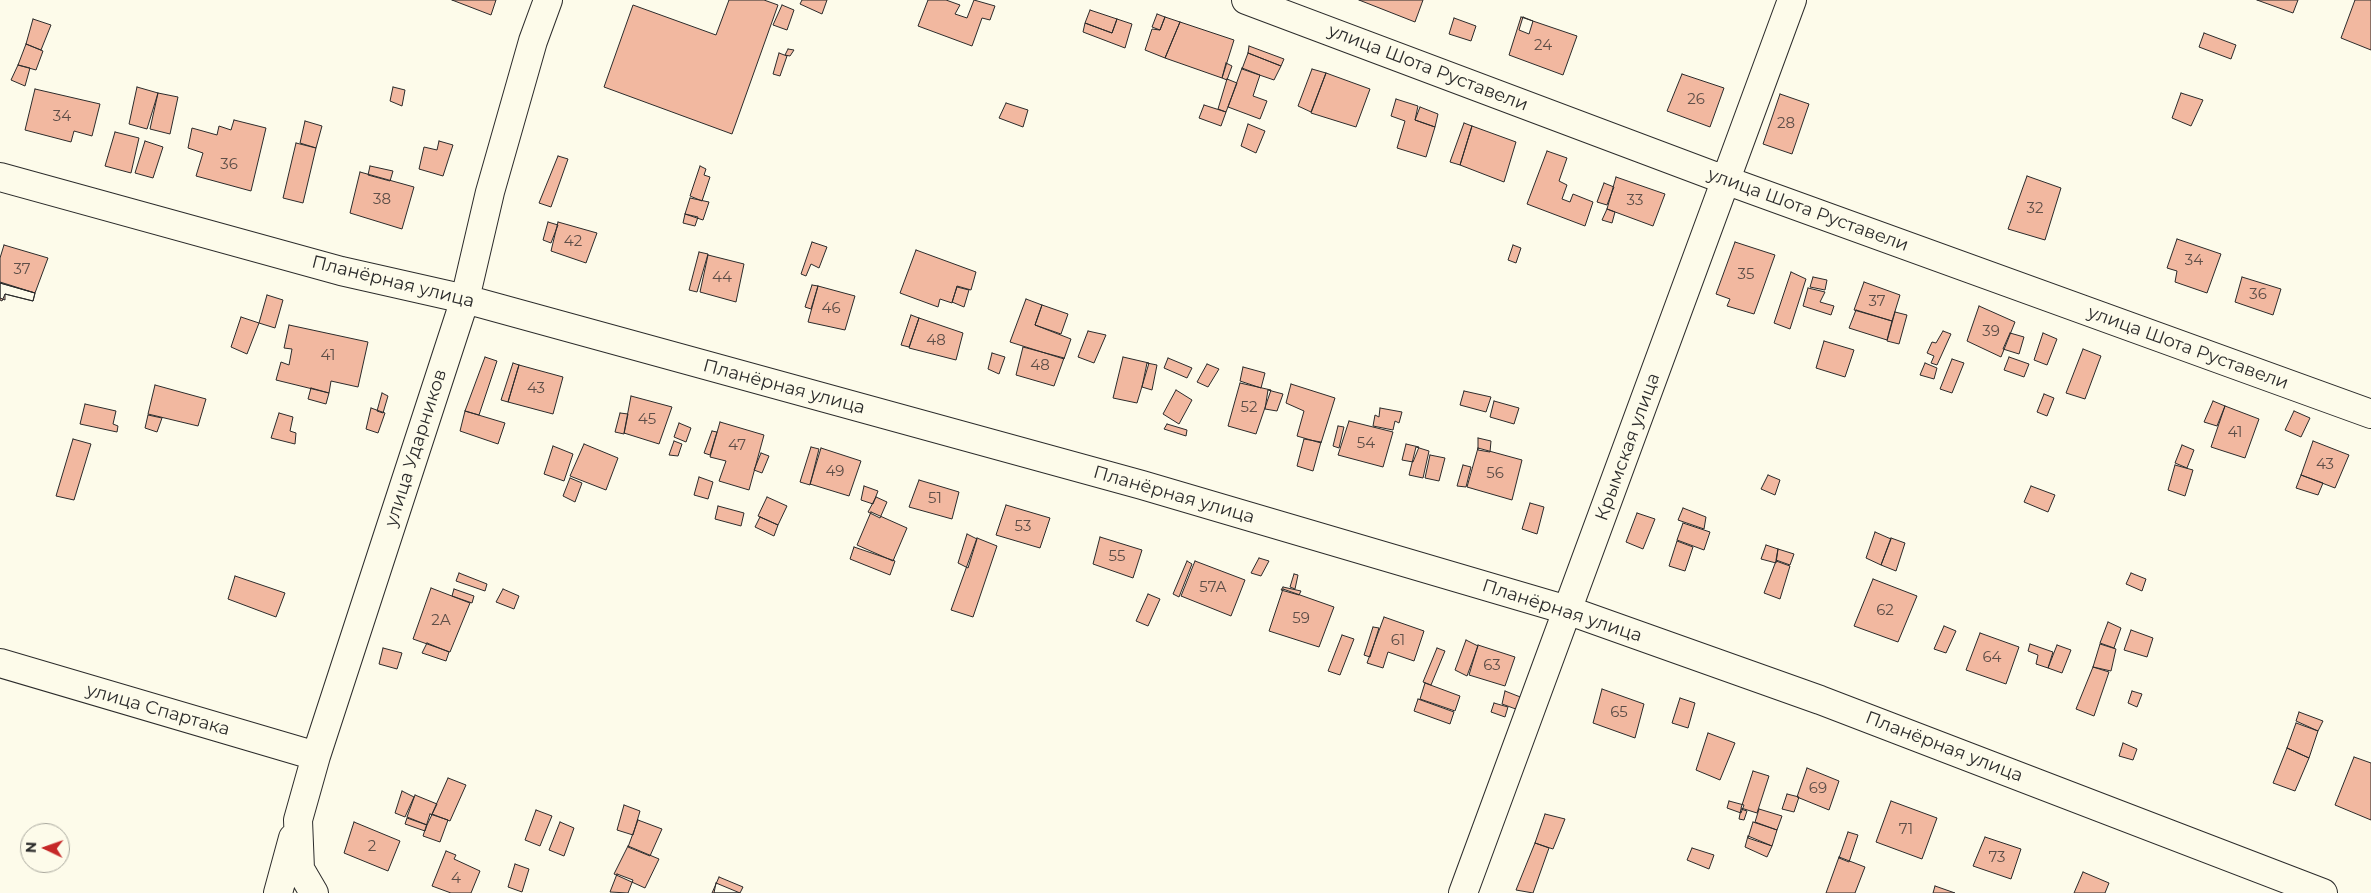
<!DOCTYPE html>
<meta charset="utf-8">
<style>
body{margin:0}
#map{position:relative;width:2371px;height:893px;overflow:hidden;background:#fdfbea;font-family:Montserrat,sans-serif}
canvas{display:block}
.north{position:absolute;left:20px;top:823px;width:50px;height:50px;box-sizing:border-box;background:#fdfbea;border:1px solid #a9a89e;border-radius:50%;rotate:273deg;font-size:14px;font-weight:700;line-height:20px;text-align:center;color:#2b2b2b}
.north::after{content:'';display:block;margin:auto;width:18px;height:22px;background:#c62828;clip-path:polygon(50% 0,100% 100%,50% 72%,0 100%)}
</style>
<div id="map">
<canvas width="2371" height="893"></canvas>
<div class="north">N</div>
</div>
<script>
const g = document.querySelector('canvas').getContext('2d');
g.lineJoin = 'round';
function fillPath(path, color) {
  g.fillStyle = color;
  g.fill(path, 'evenodd');
}
function toPath(rows) {
  const path = new Path2D();
  for (const r of rows) {
    path.moveTo(r[0], r[1]);
    for (let i = 2; i < r.length; i += 2) path.lineTo(r[i], r[i + 1]);
  }
  return path;
}
function strokePath(path, color, width, dash) {
  g.strokeStyle = color;
  g.lineWidth = width;
  g.lineCap = dash ? 'butt' : 'round';
  g.setLineDash(dash || []);
  g.stroke(path);
}
function drawText(font, color, halo, rows, align = 'center') {
  g.font = font + ' Montserrat,sans-serif';
  g.lineWidth = 4;
  g.setLineDash([]);
  g.textBaseline = 'middle';
  g.strokeStyle = halo;
  g.fillStyle = color;
  for (const [text, x, y, turn = 0] of rows) {
    g.save();
    g.translate(x, y);
    g.rotate((+turn || 0) * Math.PI / 180);
    g.textAlign = isNaN(turn) ? turn : align;
    if (halo) g.strokeText(text, 0, 0);
    g.fillText(text, 0, 0);
    g.restore();
  }
}
const building = toPath([
 [452,0,496,0,491,15,452,0],
 [729,0,764,0,778,5,732,134,604,87,633,5,716,35,729,0],
 [802,0,827,0,822,14,800,4,802,0],
 [928,0,946,0,960,5,955,14,967,18,974,0,995,6,990,20,982,18,972,46,918,26,928,0],
 [1359,0,1423,0,1415,22,1359,0],
 [2257,0,2298,0,2293,13,2257,0],
 [2355,0,2371,0,2371,50,2341,38,2355,0],
 [782,5,794,10,787,30,773,25,782,5],
 [1090,10,1117,19,1112,33,1085,23,1090,10],
 [1157,14,1165,17,1160,30,1152,27,1157,14],
 [1165,17,1180,22,1165,58,1145,50,1152,29,1160,30,1165,17],
 [1521,17,1577,36,1563,75,1509,55,1521,17],
 [1523,17,1533,21,1529,34,1519,30,1523,17],
 [1454,18,1476,26,1471,41,1449,34,1454,18],
 [33,19,51,25,41,50,26,44,33,19],
 [1117,19,1132,24,1125,48,1083,32,1085,23,1112,33,1117,19],
 [1180,22,1234,40,1222,78,1165,58,1180,22],
 [2204,33,2236,45,2231,59,2199,47,2204,33],
 [26,44,43,51,36,70,18,65,26,44],
 [1249,46,1284,59,1281,66,1248,53,1249,46],
 [788,49,794,50,790,56,785,55,788,49],
 [779,53,787,56,780,76,773,74,779,53],
 [1248,53,1281,66,1274,80,1242,69,1248,53],
 [1226,63,1232,66,1227,80,1222,78,1226,63],
 [18,65,30,68,25,86,11,80,18,65],
 [1242,68,1260,75,1253,96,1267,101,1260,119,1228,107,1242,68],
 [1312,69,1326,73,1311,112,1298,106,1312,69],
 [1326,73,1370,89,1356,127,1311,113,1326,73],
 [1682,74,1724,88,1710,127,1667,111,1682,74],
 [1227,79,1237,83,1226,112,1218,109,1227,79],
 [137,87,158,93,147,129,129,124,137,87],
 [393,87,405,90,402,106,390,101,393,87],
 [35,89,100,104,92,136,74,131,71,142,25,130,35,89],
 [158,93,178,97,170,134,150,129,158,93],
 [2181,93,2203,100,2191,126,2172,118,2181,93],
 [1780,94,1809,104,1792,154,1763,144,1780,94],
 [1396,99,1418,106,1415,120,1435,127,1426,157,1397,148,1405,121,1391,116,1396,99],
 [1006,103,1028,110,1023,127,999,118,1006,103],
 [1204,105,1226,112,1221,126,1199,118,1204,105],
 [1420,107,1438,114,1435,127,1415,120,1420,107],
 [234,120,266,128,251,191,196,176,203,153,188,148,192,128,217,135,219,126,231,130,234,120],
 [305,121,322,126,316,148,300,143,305,121],
 [1464,123,1472,126,1460,165,1450,162,1464,123],
 [1248,124,1265,131,1256,153,1241,146,1248,124],
 [1472,126,1516,142,1504,182,1460,165,1472,126],
 [115,132,139,138,131,173,105,166,115,132],
 [145,141,163,147,153,178,135,173,145,141],
 [439,141,453,145,443,176,419,169,424,147,437,150,439,141],
 [296,143,316,148,303,203,283,198,296,143],
 [1547,151,1567,158,1559,181,1567,185,1562,199,1570,202,1573,194,1593,202,1585,226,1527,204,1547,151],
 [558,156,568,159,551,207,539,203,558,156],
 [370,166,393,171,390,181,368,175,370,166],
 [700,166,706,169,704,175,710,177,702,201,690,196,700,166],
 [360,172,414,187,402,229,350,213,360,172],
 [2027,176,2061,188,2045,240,2008,229,2027,176],
 [1616,177,1665,194,1653,226,1607,209,1616,177],
 [1604,183,1614,187,1607,205,1597,202,1604,183],
 [690,198,709,202,703,220,685,214,690,198],
 [1607,209,1615,212,1612,223,1602,220,1607,209],
 [685,214,698,217,695,226,683,223,685,214],
 [548,222,558,225,551,243,543,240,548,222],
 [558,222,597,233,586,263,551,251,558,222],
 [2177,239,2221,254,2207,293,2175,282,2177,271,2167,268,2177,239],
 [812,242,827,247,819,268,811,264,806,276,801,274,812,242],
 [1735,242,1775,255,1754,314,1727,306,1730,299,1716,294,1735,242],
 [4,245,48,258,35,293,0,282,0,258,4,245],
 [1513,245,1521,248,1516,263,1508,260,1513,245],
 [916,250,976,272,971,290,957,286,952,303,940,299,938,307,900,293,916,250],
 [699,252,708,254,697,292,689,290,699,252],
 [708,255,744,264,736,302,700,292,708,255],
 [1791,272,1806,279,1790,329,1774,323,1791,272],
 [1813,277,1827,280,1825,290,1810,287,1813,277],
 [2242,277,2281,289,2273,315,2235,302,2242,277],
 [1864,282,1900,295,1892,321,1854,310,1864,282],
 [0,283,35,293,33,301,5,294,5,300,0,298,0,283],
 [0,283,35,293,33,301,5,294,2,301,0,300,0,283],
 [812,285,818,286,811,309,805,307,812,285],
 [818,286,855,296,845,330,808,322,818,286],
 [957,287,969,290,964,307,952,302,957,287],
 [1808,288,1825,292,1820,302,1834,306,1831,315,1803,306,1808,288],
 [267,295,283,300,275,328,259,323,267,295],
 [1026,299,1042,305,1035,325,1071,339,1064,359,1010,342,1026,299],
 [1042,305,1068,314,1061,334,1035,325,1042,305],
 [1979,306,2015,322,2001,357,1967,341,1979,306],
 [1856,310,1892,321,1887,340,1849,328,1856,310],
 [1895,312,1907,315,1899,344,1887,341,1895,312],
 [911,315,919,318,909,347,901,345,911,315],
 [241,317,259,323,247,354,231,347,241,317],
 [919,318,963,333,956,360,909,348,919,318],
 [289,325,368,342,358,387,331,381,329,393,276,380,281,362,289,365,292,349,284,348,289,325],
 [1088,331,1106,335,1094,363,1078,357,1088,331],
 [1943,331,1951,334,1937,365,1931,363,1934,356,1927,353,1932,342,1936,343,1943,331],
 [2010,333,2024,337,2019,354,2003,349,2010,333],
 [2043,333,2057,339,2047,365,2034,360,2043,333],
 [1824,341,1854,350,1845,377,1816,368,1824,341],
 [1023,347,1064,358,1054,386,1016,375,1023,347],
 [2083,349,2101,356,2085,399,2066,393,2083,349],
 [992,353,1005,357,999,374,988,369,992,353],
 [485,357,497,361,479,415,465,411,485,357],
 [1123,357,1149,363,1137,403,1113,398,1123,357],
 [2009,357,2029,364,2024,377,2004,370,2009,357],
 [1168,358,1192,368,1187,378,1164,368,1168,358],
 [1952,359,1964,363,1952,393,1940,389,1952,359],
 [513,363,519,365,508,402,501,400,513,363],
 [1147,363,1157,365,1152,390,1142,387,1147,363],
 [1925,363,1937,368,1934,379,1920,375,1925,363],
 [1207,364,1219,369,1208,387,1197,382,1207,364],
 [519,365,563,377,553,414,508,402,519,365],
 [1243,367,1265,373,1261,388,1240,381,1243,367],
 [1240,383,1271,390,1256,434,1228,426,1240,383],
 [1291,384,1335,398,1321,443,1297,436,1304,411,1286,403,1291,384],
 [155,385,206,399,198,426,148,414,155,385],
 [311,388,329,393,326,404,308,399,311,388],
 [1176,390,1192,400,1179,424,1163,414,1176,390],
 [1268,390,1283,394,1277,411,1265,409,1268,390],
 [1464,391,1491,397,1486,412,1460,405,1464,391],
 [382,393,388,396,383,413,377,411,382,393],
 [2044,394,2054,398,2047,416,2037,412,2044,394],
 [631,396,672,407,659,444,624,433,631,396],
 [1494,401,1519,408,1514,424,1490,417,1494,401],
 [2213,401,2225,406,2217,426,2204,422,2213,401],
 [85,404,116,411,113,424,118,426,117,432,80,424,85,404],
 [2225,406,2259,419,2245,458,2211,447,2225,406],
 [371,408,385,413,378,433,366,429,371,408],
 [1380,408,1402,412,1399,423,1395,421,1393,430,1373,426,1375,415,1379,417,1380,408],
 [465,411,505,423,498,444,460,431,465,411],
 [2294,411,2310,418,2301,437,2285,430,2294,411],
 [279,413,293,417,290,431,296,433,295,444,271,438,279,413],
 [620,413,628,414,624,434,615,432,620,413],
 [148,415,162,418,157,432,145,428,148,415],
 [1349,421,1393,432,1383,467,1338,455,1349,421],
 [720,422,764,435,749,490,719,481,726,461,710,457,720,422],
 [679,423,691,428,686,442,674,437,679,423],
 [1167,424,1187,430,1186,436,1164,429,1167,424],
 [1338,426,1344,427,1339,448,1333,446,1338,426],
 [712,431,717,432,710,455,704,453,712,431],
 [1478,438,1491,441,1490,452,1478,450,1478,438],
 [73,439,91,444,74,500,56,496,73,439],
 [1304,439,1321,442,1313,471,1297,466,1304,439],
 [674,441,682,444,678,456,669,455,674,441],
 [2313,441,2349,455,2335,488,2301,475,2313,441],
 [584,444,618,458,606,490,570,476,584,444],
 [1406,444,1419,447,1413,462,1402,460,1406,444],
 [2182,445,2194,450,2187,468,2175,463,2182,445],
 [553,446,573,454,564,481,544,474,553,446],
 [811,447,819,449,810,485,800,482,811,447],
 [1416,447,1429,451,1423,478,1409,475,1416,447],
 [821,448,861,461,849,496,810,484,821,448],
 [1478,448,1522,460,1512,500,1467,487,1478,448],
 [761,453,769,456,762,473,754,470,761,453],
 [1430,455,1445,458,1439,481,1425,478,1430,455],
 [1463,465,1471,467,1466,487,1457,486,1463,465],
 [2175,465,2193,470,2185,496,2168,490,2175,465],
 [1768,475,1780,480,1775,495,1761,489,1768,475],
 [2301,475,2323,483,2318,495,2296,488,2301,475],
 [699,477,713,482,708,499,694,495,699,477],
 [570,478,582,483,575,502,563,496,570,478],
 [919,480,959,492,952,519,909,507,919,480],
 [864,486,878,491,873,504,861,500,864,486],
 [2031,486,2055,495,2048,512,2024,502,2031,486],
 [767,497,787,506,778,525,758,516,767,497],
 [876,497,887,502,880,518,868,512,876,497],
 [1530,503,1544,507,1537,534,1522,529,1530,503],
 [1006,505,1050,518,1040,548,996,535,1006,505],
 [718,506,744,513,741,526,715,519,718,506],
 [1683,508,1706,517,1704,529,1678,520,1683,508],
 [871,512,907,528,893,561,857,545,871,512],
 [1637,513,1655,519,1643,549,1626,542,1637,513],
 [760,517,778,525,774,536,755,527,760,517],
 [1683,523,1710,532,1704,550,1677,540,1683,523],
 [1875,532,1891,539,1881,565,1866,558,1875,532],
 [967,534,977,539,968,568,958,563,967,534],
 [1100,537,1142,550,1133,578,1093,564,1100,537],
 [977,538,997,546,973,617,951,610,977,538],
 [1891,538,1905,543,1896,571,1881,565,1891,538],
 [1677,541,1693,547,1685,571,1669,566,1677,541],
 [1766,545,1778,549,1776,563,1761,559,1766,545],
 [854,547,895,561,890,575,850,559,854,547],
 [1778,549,1794,554,1790,565,1776,560,1778,549],
 [1259,558,1269,561,1261,576,1251,573,1259,558],
 [1187,561,1192,564,1179,597,1173,594,1187,561],
 [1195,561,1245,580,1231,616,1181,596,1195,561],
 [1776,561,1790,566,1780,599,1764,593,1776,561],
 [459,573,487,584,485,591,456,581,459,573],
 [2131,573,2146,579,2142,591,2126,584,2131,573],
 [1294,574,1298,575,1295,589,1290,587,1294,574],
 [235,576,285,593,276,617,228,599,235,576],
 [1873,579,1917,596,1898,642,1854,626,1873,579],
 [1283,587,1301,591,1299,595,1281,590,1283,587],
 [431,588,470,603,450,652,413,639,431,588],
 [454,589,474,596,472,603,452,596,454,589],
 [503,589,519,596,514,609,496,602,503,589],
 [1283,589,1334,607,1319,647,1269,631,1283,589],
 [1148,594,1160,599,1148,626,1136,621,1148,594],
 [1384,617,1424,631,1414,661,1388,652,1383,668,1367,663,1384,617],
 [2108,622,2121,628,2114,648,2100,643,2108,622],
 [1944,626,1956,631,1946,653,1934,649,1944,626],
 [1373,627,1379,628,1370,657,1364,655,1373,627],
 [2131,630,2153,638,2147,657,2124,650,2131,630],
 [1980,633,2019,647,2006,684,1966,670,1980,633],
 [1342,635,1354,639,1340,675,1328,671,1342,635],
 [1466,640,1478,646,1467,676,1455,670,1466,640],
 [427,643,449,652,446,661,422,653,427,643],
 [2030,644,2053,652,2048,668,2036,664,2038,655,2028,651,2030,644],
 [2100,644,2116,649,2111,671,2093,667,2100,644],
 [1478,645,1515,657,1505,686,1469,675,1478,645],
 [2057,645,2071,650,2062,673,2048,668,2057,645],
 [383,648,402,653,397,669,379,664,383,648],
 [1437,648,1445,651,1431,685,1423,682,1437,648],
 [2093,667,2109,672,2094,716,2076,709,2093,667],
 [1425,683,1460,696,1455,711,1420,699,1425,683],
 [1602,689,1644,704,1635,738,1593,723,1602,689],
 [1505,691,1528,700,1524,712,1502,704,1505,691],
 [2132,691,2142,694,2137,707,2128,703,2132,691],
 [1680,698,1695,703,1688,728,1672,723,1680,698],
 [1418,699,1454,712,1450,724,1414,711,1418,699],
 [1494,703,1508,707,1505,717,1491,712,1494,703],
 [2299,712,2323,721,2318,731,2296,721,2299,712],
 [2296,723,2318,731,2309,758,2287,748,2296,723],
 [1708,733,1735,743,1720,780,1696,770,1708,733],
 [2123,743,2137,749,2133,760,2119,756,2123,743],
 [2287,748,2309,758,2295,791,2273,783,2287,748],
 [2354,757,2371,763,2371,820,2335,805,2354,757],
 [1807,768,1839,781,1829,810,1797,797,1807,768],
 [1753,771,1769,776,1757,813,1741,808,1753,771],
 [448,778,466,785,450,821,432,814,448,778],
 [402,791,414,797,405,817,395,813,402,791],
 [1787,794,1799,797,1794,812,1782,809,1787,794],
 [415,795,437,804,427,825,407,817,415,795],
 [1729,801,1744,805,1741,813,1727,808,1729,801],
 [1891,801,1937,818,1922,859,1876,842,1891,801],
 [624,805,640,811,633,835,617,830,624,805],
 [1741,809,1747,811,1744,820,1739,819,1741,809],
 [1759,809,1782,816,1777,830,1755,822,1759,809],
 [536,810,552,816,540,846,525,840,536,810],
 [430,814,448,820,440,842,423,836,430,814],
 [1545,814,1565,819,1553,849,1535,843,1545,814],
 [407,818,427,825,425,831,405,824,407,818],
 [638,820,662,829,650,856,628,847,638,820],
 [354,822,400,841,388,871,344,853,354,822],
 [560,822,574,828,564,856,549,850,560,822],
 [1753,822,1777,830,1772,846,1748,838,1753,822],
 [1848,832,1858,835,1849,862,1839,858,1848,832],
 [1748,836,1772,846,1767,857,1745,847,1748,836],
 [1985,837,2021,849,2011,879,1973,866,1985,837],
 [1535,843,1549,848,1533,893,1516,890,1535,843],
 [628,846,659,859,645,888,614,874,628,846],
 [1692,848,1714,855,1709,869,1687,860,1692,848],
 [446,851,456,855,454,859,480,871,471,893,451,893,432,886,446,851],
 [1839,857,1865,867,1855,893,1826,893,1839,857],
 [515,864,529,869,522,892,508,887,515,864],
 [2083,872,2109,883,2105,893,2074,893,2083,872],
 [617,874,633,880,628,893,610,892,617,874],
 [719,877,743,887,740,893,712,893,719,877],
 [716,883,740,893,714,893,716,883],
 [1935,886,1955,893,1933,893,1935,886]
]);
fillPath(building, '#f2b8a0');
strokePath(building, '#2b2b2b', 1);
const minor = toPath([
 [1246,0,1725,180,2371,414],
 [0,177,341,271,465,299,1142,485,1567,610,1820,700,2323,893],
 [0,663,316,756],
 [278,893,293,838],
 [314,893,300,869,298,820,316,756,465,299,490,192,533,41,548,0],
 [1463,893,1792,0]
]);
strokePath(minor, '#2b2b2b', 30);
strokePath(minor, '#fdfbea', 28);
drawText('15px', '#5d4e48', null, [
 ["24",1543,46],
 ["26",1696,100],
 ["34",62,117],
 ["28",1786,124],
 ["36",229,165],
 ["38",382,200],
 ["33",1635,201],
 ["32",2035,209],
 ["42",573,242],
 ["34",2194,261],
 ["37",22,270],
 ["35",1746,275],
 ["44",722,278],
 ["36",2258,295],
 ["37",1877,302],
 ["46",831,309],
 ["39",1991,332],
 ["48",936,341],
 ["41",328,356],
 ["48",1040,366],
 ["43",536,389],
 ["52",1249,408],
 ["45",647,420],
 ["41",2235,433],
 ["54",1366,444],
 ["47",737,446],
 ["43",2325,465],
 ["49",835,472],
 ["56",1495,474],
 ["51",935,499],
 ["53",1023,527],
 ["55",1117,557],
 ["57А",1213,588],
 ["62",1885,611],
 ["59",1301,619],
 ["2А",441,621],
 ["61",1398,641],
 ["64",1992,658],
 ["63",1492,666],
 ["65",1619,713],
 ["69",1818,789],
 ["71",1906,830],
 ["2",372,847],
 ["73",1997,858],
 ["4",456,879]
]);
drawText('18px', '#2b2b2b', '#fdfbea', [
 ["улица Шота Руставели",1428,68,21],
 ["улица Шота Руставели",1808,210,20],
 ["Планёрная улица",393,282,14],
 ["улица Шота Руставели",2188,348,20],
 ["Планёрная улица",784,387,15],
 ["Крымская улица",1628,447,-70],
 ["улица Ударников",416,448,-72],
 ["Планёрная улица",1174,495,16],
 ["Планёрная улица",1562,611,18],
 ["улица Спартака",158,710,16],
 ["Планёрная улица",1944,747,21]
]);
</script>
